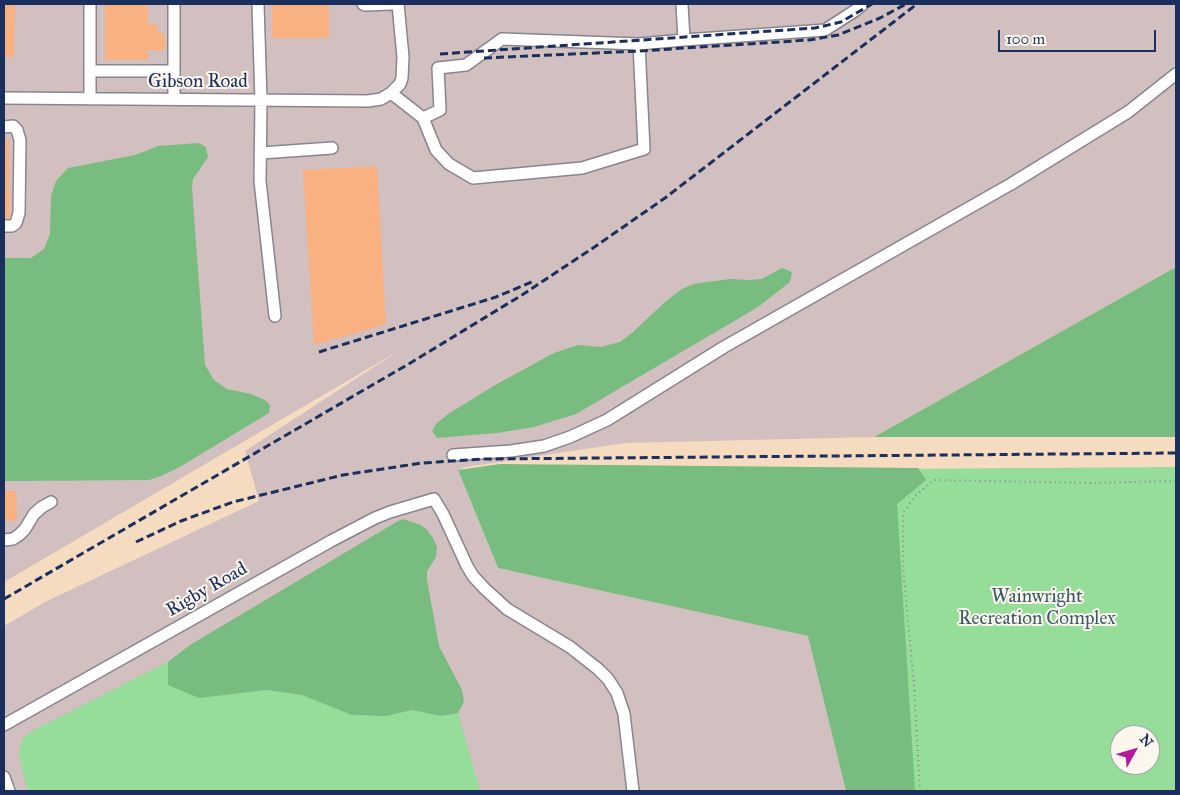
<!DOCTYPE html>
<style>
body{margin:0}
#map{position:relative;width:1180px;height:795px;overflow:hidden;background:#f5dbbf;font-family:"IM FELL Great Primer",serif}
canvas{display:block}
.frame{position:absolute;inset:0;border:5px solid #1b2f5e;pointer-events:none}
.north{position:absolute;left:1110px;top:725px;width:50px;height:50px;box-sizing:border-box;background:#fbf7ec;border:1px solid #a1a7b3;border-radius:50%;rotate:51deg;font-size:14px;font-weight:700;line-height:20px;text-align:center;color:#1b2f5e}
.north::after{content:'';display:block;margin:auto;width:18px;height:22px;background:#b5179e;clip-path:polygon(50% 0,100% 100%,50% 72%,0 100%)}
.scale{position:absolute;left:998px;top:30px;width:158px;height:22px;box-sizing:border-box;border:2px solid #1b2f5e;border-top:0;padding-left:6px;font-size:15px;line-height:18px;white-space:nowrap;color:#1b2f5e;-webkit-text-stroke:4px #fbf7ec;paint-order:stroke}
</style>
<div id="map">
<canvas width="1180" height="795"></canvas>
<div class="frame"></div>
<div class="north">N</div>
<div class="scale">100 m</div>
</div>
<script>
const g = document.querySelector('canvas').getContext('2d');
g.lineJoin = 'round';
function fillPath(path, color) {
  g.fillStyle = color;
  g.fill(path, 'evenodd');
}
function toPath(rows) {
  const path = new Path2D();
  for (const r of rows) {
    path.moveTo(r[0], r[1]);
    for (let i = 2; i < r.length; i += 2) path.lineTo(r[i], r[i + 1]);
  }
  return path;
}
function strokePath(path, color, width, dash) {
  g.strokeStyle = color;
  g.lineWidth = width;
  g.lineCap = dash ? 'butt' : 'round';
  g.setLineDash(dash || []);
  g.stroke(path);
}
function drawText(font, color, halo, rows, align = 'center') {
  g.font = font + ' "IM FELL Great Primer",serif';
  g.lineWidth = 4;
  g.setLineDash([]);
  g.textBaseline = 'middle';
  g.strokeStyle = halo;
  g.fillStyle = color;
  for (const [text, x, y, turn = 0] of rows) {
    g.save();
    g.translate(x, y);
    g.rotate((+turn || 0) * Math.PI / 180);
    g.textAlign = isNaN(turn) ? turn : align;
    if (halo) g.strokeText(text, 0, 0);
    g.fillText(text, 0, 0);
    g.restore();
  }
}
fillPath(toPath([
 [4,4,1176,4,1176,267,874,437,625,443,466,467,458,470,498,568,809,636,846,791,4,791,4,626,47,601,259,501,245,451,400,350,4,582]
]), '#d2bfc0');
fillPath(toPath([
 [1176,467,1176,791,909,791,889,469],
 [1120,735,1150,735,1150,765,1120,765],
 [168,662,169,685,199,698,266,690,302,695,352,715,386,716,412,710,441,716,458,713,480,791,28,791,25,781,19,755,22,739,30,732]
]), '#95dd98');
fillPath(toPath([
 [199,143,206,147,208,157,193,179,192,188,205,365,214,380,227,389,251,394,265,400,270,405,269,413,178,468,161,476,149,480,4,481,4,258,31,258,44,249,50,234,51,196,56,181,68,168,135,155,158,146],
 [1176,267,1176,437,874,437],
 [782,268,790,271,792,273,790,282,758,307,576,414,534,427,497,433,437,438,432,431,436,424,448,414,497,384,554,353,578,345,601,347,620,342,633,332,665,302,682,289,693,284,730,279,749,280,762,279],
 [500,464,918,468,926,480,897,504,915,791,846,791,808,636,498,568,458,470],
 [403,519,421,525,427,530,433,538,437,547,436,557,427,571,427,580,439,646,462,690,464,702,458,713,441,716,412,710,386,716,352,715,302,695,266,690,199,698,168,685,168,662,190,645,398,521]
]), '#78bc80');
fillPath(toPath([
 [4,4,15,4,14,57,4,57],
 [105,4,148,4,148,24,157,24,157,33,165,33,165,50,148,50,148,60,105,60],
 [272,4,329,4,329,38,272,38],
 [4,139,9,139,10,218,4,218],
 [377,166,386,324,314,345,303,170],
 [4,491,16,491,17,521,4,521]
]), '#f9b182');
const minor = toPath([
 [90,4,90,99],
 [174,4,174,99],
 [258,4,261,100,260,181,275,316],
 [363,4,365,5,392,4],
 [684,40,825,30,856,10,863,4],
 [90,71,174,71],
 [391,93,423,118,436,150,449,164,473,178,582,168,644,149,639,44],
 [4,98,368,101,381,99,391,93,400,84,402,78,403,57,398,4],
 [423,118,440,110,438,68,466,65,502,39,639,44,684,40,682,4],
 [4,127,13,126,17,130,20,140,19,213,16,223,12,226,4,226],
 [261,153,332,148],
 [453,455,511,451,544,446,570,437,607,420,724,347,1011,184,1128,112,1176,74],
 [4,540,13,539,19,535,25,529,34,514,42,507,51,502],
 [4,725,331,541,375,518,390,512,434,499,443,514,467,566,473,576,484,588,507,609,570,647,598,669,608,679,617,693,624,714,633,791],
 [4,777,9,791]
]);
strokePath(minor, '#88858e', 14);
strokePath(toPath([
 [920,791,914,685,903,566,903,513,915,496,934,480,1090,483,1176,481]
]), '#88858e', 2, [1, 4]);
strokePath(minor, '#fff', 11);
strokePath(toPath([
 [440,54,815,28,841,22,872,4],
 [484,58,639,51,809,40,838,35,880,18,906,4],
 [319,352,496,297,534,281],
 [136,542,181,521,233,502,343,475,422,463,485,459,1176,453],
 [4,599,412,362,522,295,593,248,665,198,917,4]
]), '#1b2f5e', 3, [8, 4]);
drawText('19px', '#1b2f5e', '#fbf7ec', [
 ["Gibson Road",198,82],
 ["Rigby Road",207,590,-30]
]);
drawText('19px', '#3a5a6c', '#fbf7ec', [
 ["Wainwright",1037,597],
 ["Recreation Complex",1037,619]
]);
</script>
